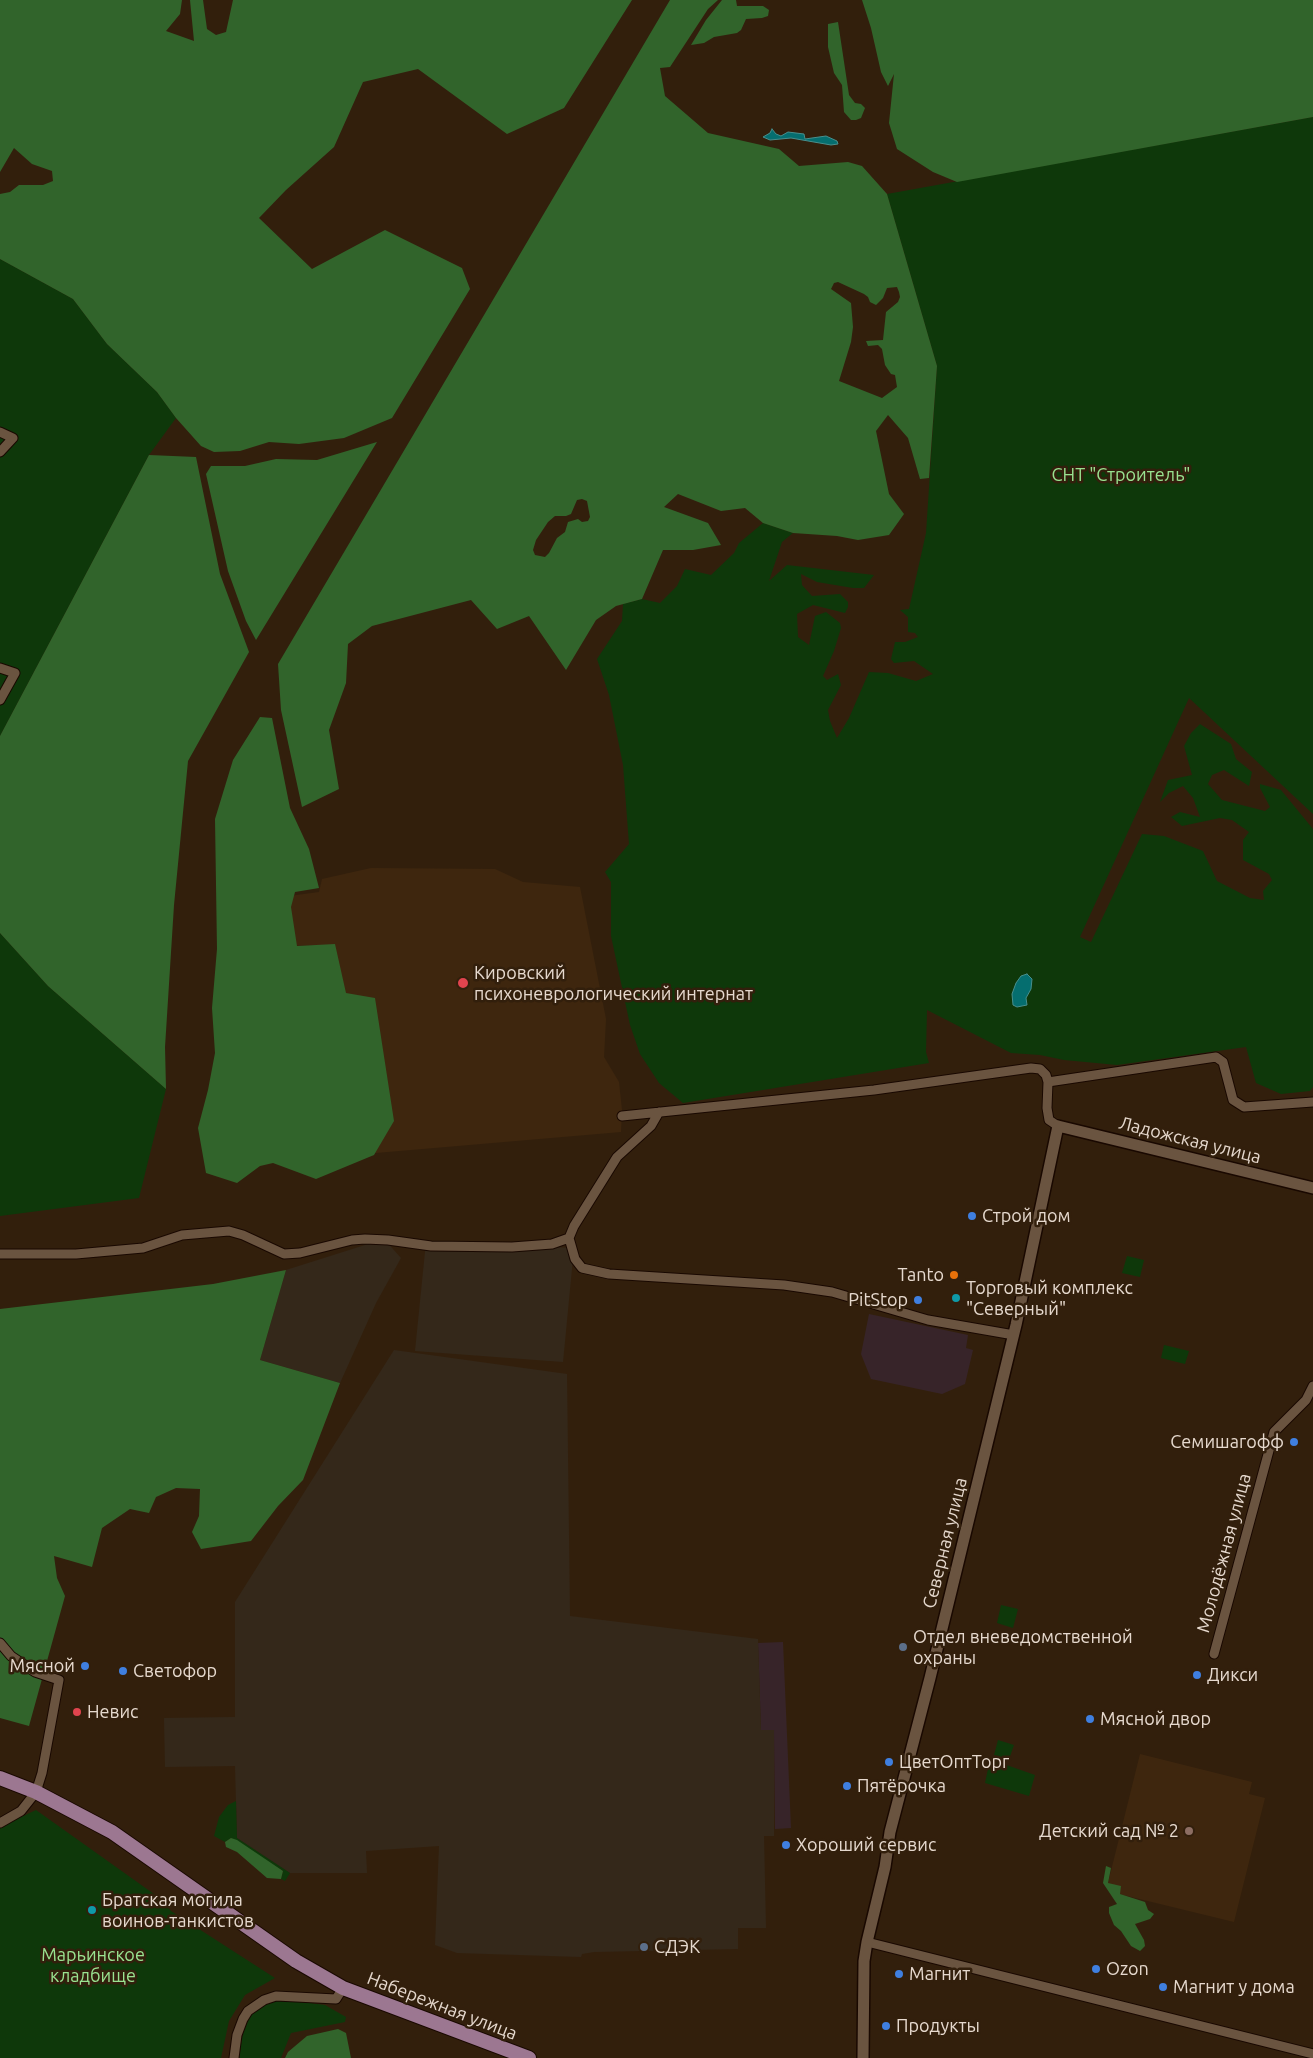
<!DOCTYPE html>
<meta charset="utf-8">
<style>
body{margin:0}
canvas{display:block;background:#321f0c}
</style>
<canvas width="1313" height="2058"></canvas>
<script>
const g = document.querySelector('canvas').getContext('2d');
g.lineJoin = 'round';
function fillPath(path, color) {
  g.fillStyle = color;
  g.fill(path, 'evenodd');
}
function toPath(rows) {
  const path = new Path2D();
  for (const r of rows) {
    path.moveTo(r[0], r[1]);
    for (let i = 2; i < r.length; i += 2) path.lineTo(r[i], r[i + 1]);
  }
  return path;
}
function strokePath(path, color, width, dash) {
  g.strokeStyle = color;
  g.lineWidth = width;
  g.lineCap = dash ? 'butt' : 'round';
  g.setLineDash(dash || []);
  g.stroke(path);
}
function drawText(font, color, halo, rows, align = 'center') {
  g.font = font + ' Ubuntu,sans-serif';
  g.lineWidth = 5;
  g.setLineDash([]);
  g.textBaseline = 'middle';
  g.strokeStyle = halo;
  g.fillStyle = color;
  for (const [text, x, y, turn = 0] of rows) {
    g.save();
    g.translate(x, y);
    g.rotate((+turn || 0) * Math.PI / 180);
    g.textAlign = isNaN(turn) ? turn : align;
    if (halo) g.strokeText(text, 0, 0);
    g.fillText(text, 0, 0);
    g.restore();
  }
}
fillPath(toPath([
 [869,1314,968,1335,966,1348,973,1350,965,1384,942,1394,871,1379,861,1354],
 [783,1642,791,1828,775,1829,774,1730,761,1730,758,1643]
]), '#372429');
fillPath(toPath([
 [384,1239,401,1258,376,1303,340,1383,260,1360,286,1270],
 [426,1242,574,1248,563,1362,415,1351],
 [394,1350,567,1374,570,1616,758,1639,761,1730,774,1730,774,1836,764,1836,766,1928,738,1928,738,1949,594,1952,582,1954,581,1957,457,1953,435,1945,439,1846,366,1851,367,1873,290,1873,237,1838,235,1766,165,1767,164,1718,235,1717,235,1602]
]), '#34281a');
fillPath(toPath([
 [371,868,495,869,523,882,580,887,606,1019,604,1057,619,1082,622,1110,621,1132,364,1154,322,945,288,946,282,897,319,892,322,879],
 [1140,1754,1252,1782,1249,1794,1265,1798,1234,1922,1119,1894,1108,1883]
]), '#3e260e');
fillPath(toPath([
 [1313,117,1313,814,1189,698,1080,937,1091,942,1142,834,1164,836,1203,851,1217,881,1250,898,1264,900,1263,891,1272,880,1269,874,1243,860,1243,840,1249,832,1232,820,1220,818,1182,826,1171,817,1180,812,1200,817,1193,798,1183,786,1169,793,1160,802,1168,780,1192,775,1184,746,1191,733,1200,724,1231,744,1236,759,1252,772,1249,786,1224,770,1212,775,1208,784,1222,800,1265,811,1270,807,1260,788,1260,784,1281,790,1313,829,1313,1087,1310,1091,1281,1094,1256,1083,1246,1047,1117,1065,1064,1060,1040,1055,1011,1053,927,1010,926,1052,929,1063,683,1103,659,1083,640,1054,630,1025,611,936,611,882,605,872,629,844,623,765,609,695,597,659,622,621,623,604,642,599,660,603,677,586,685,569,711,575,734,553,739,543,763,523,793,533,782,542,769,581,787,565,874,575,864,588,853,588,817,582,801,574,802,585,812,596,840,594,848,602,848,607,845,613,813,605,797,614,798,637,809,645,815,616,826,612,840,623,841,628,834,651,823,676,827,680,838,674,841,685,828,710,830,721,837,738,849,718,869,672,888,673,916,681,933,674,914,661,894,663,891,659,895,642,905,642,918,637,915,633,908,632,908,617,900,610,909,609,926,533,937,366,887,194],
 [0,259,73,299,107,344,157,392,176,418,149,455,0,736],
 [0,933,48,986,166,1089,139,1198,0,1216],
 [1127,1256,1144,1260,1140,1277,1122,1273],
 [1164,1345,1189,1351,1185,1364,1161,1358],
 [1001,1605,1018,1609,1013,1628,997,1623],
 [998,1740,1014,1745,1009,1759,994,1755],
 [995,1761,1035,1775,1029,1796,985,1783,989,1764],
 [236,1801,237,1838,290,1873,285,1881,281,1879,283,1871,231,1838,225,1842,214,1836,219,1817,228,1805],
 [36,1810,161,1899,171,1911,275,1978,245,1995,229,2021,221,2058,0,2058,0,1827],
 [281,1999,325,2005,346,2017,345,2022,291,2033,281,2058,239,2058,244,2025,256,2006]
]), '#0e380a');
fillPath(toPath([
 [0,0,182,0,180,14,166,31,194,41,190,0,203,0,207,29,216,35,226,32,233,0,632,0,564,108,507,134,418,69,363,82,334,147,286,190,259,218,312,269,385,230,462,268,470,289,392,418,344,438,299,444,269,442,240,451,214,452,201,446,176,418,157,392,107,344,73,299,0,259,0,194,10,192,19,185,43,185,53,181,52,171,32,164,14,148,0,172],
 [670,0,718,0,708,9,670,67,660,68,665,96,708,133,779,149,799,166,848,162,862,166,887,194,937,366,929,478,920,479,908,438,888,415,876,431,889,494,904,514,889,535,858,540,837,536,793,533,763,523,745,508,721,511,678,494,664,507,708,523,721,545,693,550,663,550,642,599,616,606,596,620,566,670,529,616,497,629,471,600,372,626,348,644,346,683,329,730,339,789,302,807,281,710,278,664],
 [838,282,864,294,868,297,870,302,876,305,883,298,887,288,897,287,899,292,900,297,898,302,886,312,883,340,866,341,868,346,878,345,882,349,885,365,891,374,895,375,897,387,882,398,839,381,851,342,853,327,851,303,831,289,834,283],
 [582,499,587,501,590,517,588,521,582,522,578,519,568,522,565,532,557,538,549,553,545,557,535,555,533,550,536,540,548,522,555,516,566,516,571,514,577,500],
 [722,0,736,0,737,6,763,6,769,10,768,16,762,18,746,19,741,30,737,33,714,37,704,43,691,45,706,20],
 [862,0,1313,0,1313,117,957,182,933,172,897,149,889,123,894,74,888,86,881,72,871,28],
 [838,22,849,95,855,103,861,104,865,108,861,118,856,120,851,120,844,112,842,85,834,73,828,47,828,24],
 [377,442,256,640,246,621,228,571,206,474,211,466,245,466,276,459,317,460],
 [149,455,196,457,220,574,249,652,188,761,174,905,165,1047,166,1089,48,986,0,933,0,736],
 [260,717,272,718,290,808,309,849,319,888,295,892,291,907,297,946,335,944,346,993,375,998,394,1121,374,1155,316,1179,273,1163,260,1166,237,1183,206,1173,198,1128,208,1090,215,1053,212,1008,217,949,215,819,233,760],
 [286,1270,260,1360,340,1383,303,1480,278,1506,251,1541,201,1549,192,1532,199,1516,200,1489,176,1488,156,1497,149,1513,130,1509,102,1528,92,1567,54,1556,57,1578,65,1596,29,1726,0,1718,0,1309,213,1284],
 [231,1838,237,1840,283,1871,281,1879,267,1878,237,1852,226,1847,225,1842],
 [1106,1866,1111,1868,1108,1883,1121,1886,1120,1894,1145,1902,1148,1910,1154,1914,1150,1919,1135,1924,1144,1940,1145,1946,1140,1951,1131,1946,1121,1931,1114,1925,1109,1913,1109,1907,1117,1904,1103,1883],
 [338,2029,346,2033,351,2058,285,2058,288,2052,307,2036]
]), '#31642b');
const water = toPath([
 [772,129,776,134,781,136,788,132,804,134,805,139,826,136,837,141,838,144,831,145,791,138,770,140,763,137,770,133,772,129],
 [1027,974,1032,979,1031,989,1026,998,1027,1005,1017,1007,1013,1005,1012,994,1016,983,1021,976,1027,974]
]);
fillPath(water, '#056e6f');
strokePath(water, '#488e8c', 1);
const minor = toPath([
 [0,432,13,438,0,452],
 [0,668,15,673,0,700],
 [1048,1082,1216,1057,1223,1062,1233,1100,1244,1107,1313,1102],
 [659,1112,651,1126,617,1157,574,1226,569,1238,575,1259,582,1268,609,1274,784,1285,832,1292,928,1320,1014,1335],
 [622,1116,874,1090,1031,1068,1040,1069,1046,1075,1048,1082,1047,1108,1049,1120,1058,1126],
 [0,1254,76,1254,143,1248,182,1235,229,1231,243,1235,284,1254,300,1253,352,1240,365,1239,388,1240,431,1246,512,1247,552,1244,569,1238],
 [0,1643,11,1656,35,1672,59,1680,42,1773,36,1792,21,1811,0,1823],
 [1214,1654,1274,1432,1306,1400,1313,1386],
 [867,1942,1313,2054],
 [234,2058,237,2035,243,2019,248,2011,264,2000,276,1996,336,1999,343,1988]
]);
const tertiary = toPath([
 [863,2058,864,1961,867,1942,885,1867,890,1832,930,1678,1016,1325,1058,1126,1313,1188]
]);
const primary = toPath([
 [0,1778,36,1792,112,1832,296,1961,343,1988,529,2058]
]);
strokePath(minor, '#190800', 11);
strokePath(tertiary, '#190800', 14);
strokePath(primary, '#190800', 16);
strokePath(minor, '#6a5440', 9);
strokePath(tertiary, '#6a5440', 11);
strokePath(primary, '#9c7791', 14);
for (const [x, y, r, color] of [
 [463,983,6,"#e0444e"],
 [972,1216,5,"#3f7fe0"],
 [954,1275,5,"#e8710a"],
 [956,1298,5,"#0f9aa8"],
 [918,1300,5,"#3f7fe0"],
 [1294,1442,5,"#3f7fe0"],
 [903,1647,5,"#5c6f8a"],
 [85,1666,5,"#3f7fe0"],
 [123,1671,5,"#3f7fe0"],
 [1197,1675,5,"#3f7fe0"],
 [77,1712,5,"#e0444e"],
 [1090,1719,5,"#3f7fe0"],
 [889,1762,5,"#3f7fe0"],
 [847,1786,5,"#3f7fe0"],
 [1189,1831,5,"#8d6e63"],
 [786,1845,5,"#3f7fe0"],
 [92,1910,5,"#0f9aa8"],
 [644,1947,5,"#5c6f8a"],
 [1096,1969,5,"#3f7fe0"],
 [899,1974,5,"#3f7fe0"],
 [1163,1987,5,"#3f7fe0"],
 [886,2026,5,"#3f7fe0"]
]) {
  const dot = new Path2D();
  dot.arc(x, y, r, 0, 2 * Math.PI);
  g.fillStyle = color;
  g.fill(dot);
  strokePath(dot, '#321f0c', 2);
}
drawText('18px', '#99e290', '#321f0c', [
 ["СНТ \"Строитель\"",1121,475],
 ["Марьинское",93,1955],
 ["кладбище",93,1976]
]);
drawText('18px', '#e6d9ce', '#321f0c', [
 ["Кировский",474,973],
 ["психоневрологический интернат",474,994],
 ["Строй дом",982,1216],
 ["Tanto",944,1275,"right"],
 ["Торговый комплекс",966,1288],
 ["\"Северный\"",966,1309],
 ["PitStop",908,1300,"right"],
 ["Семишагофф",1284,1442,"right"],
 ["Отдел вневедомственной",913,1637],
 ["охраны",913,1658],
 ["Мясной",75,1666,"right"],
 ["Светофор",133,1671],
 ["Дикси",1207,1675],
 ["Невис",87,1712],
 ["Мясной двор",1100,1719],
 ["ЦветОптТорг",899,1762],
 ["Пятёрочка",857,1786],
 ["Детский сад № 2",1179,1831,"right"],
 ["Хороший сервис",796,1845],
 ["Братская могила",102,1900],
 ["воинов-танкистов",102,1921],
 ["СДЭК",654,1947],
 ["Ozon",1106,1969],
 ["Магнит",909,1974],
 ["Магнит у дома",1173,1987],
 ["Продукты",896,2026]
], 'left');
drawText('18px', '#e6d9ce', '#321f0c', [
 ["Ладожская улица",1190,1140,14],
 ["Северная улица",945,1543,-76],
 ["Молодёжная улица",1224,1553,-75],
 ["Набережная улица",442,2006,21]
]);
</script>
